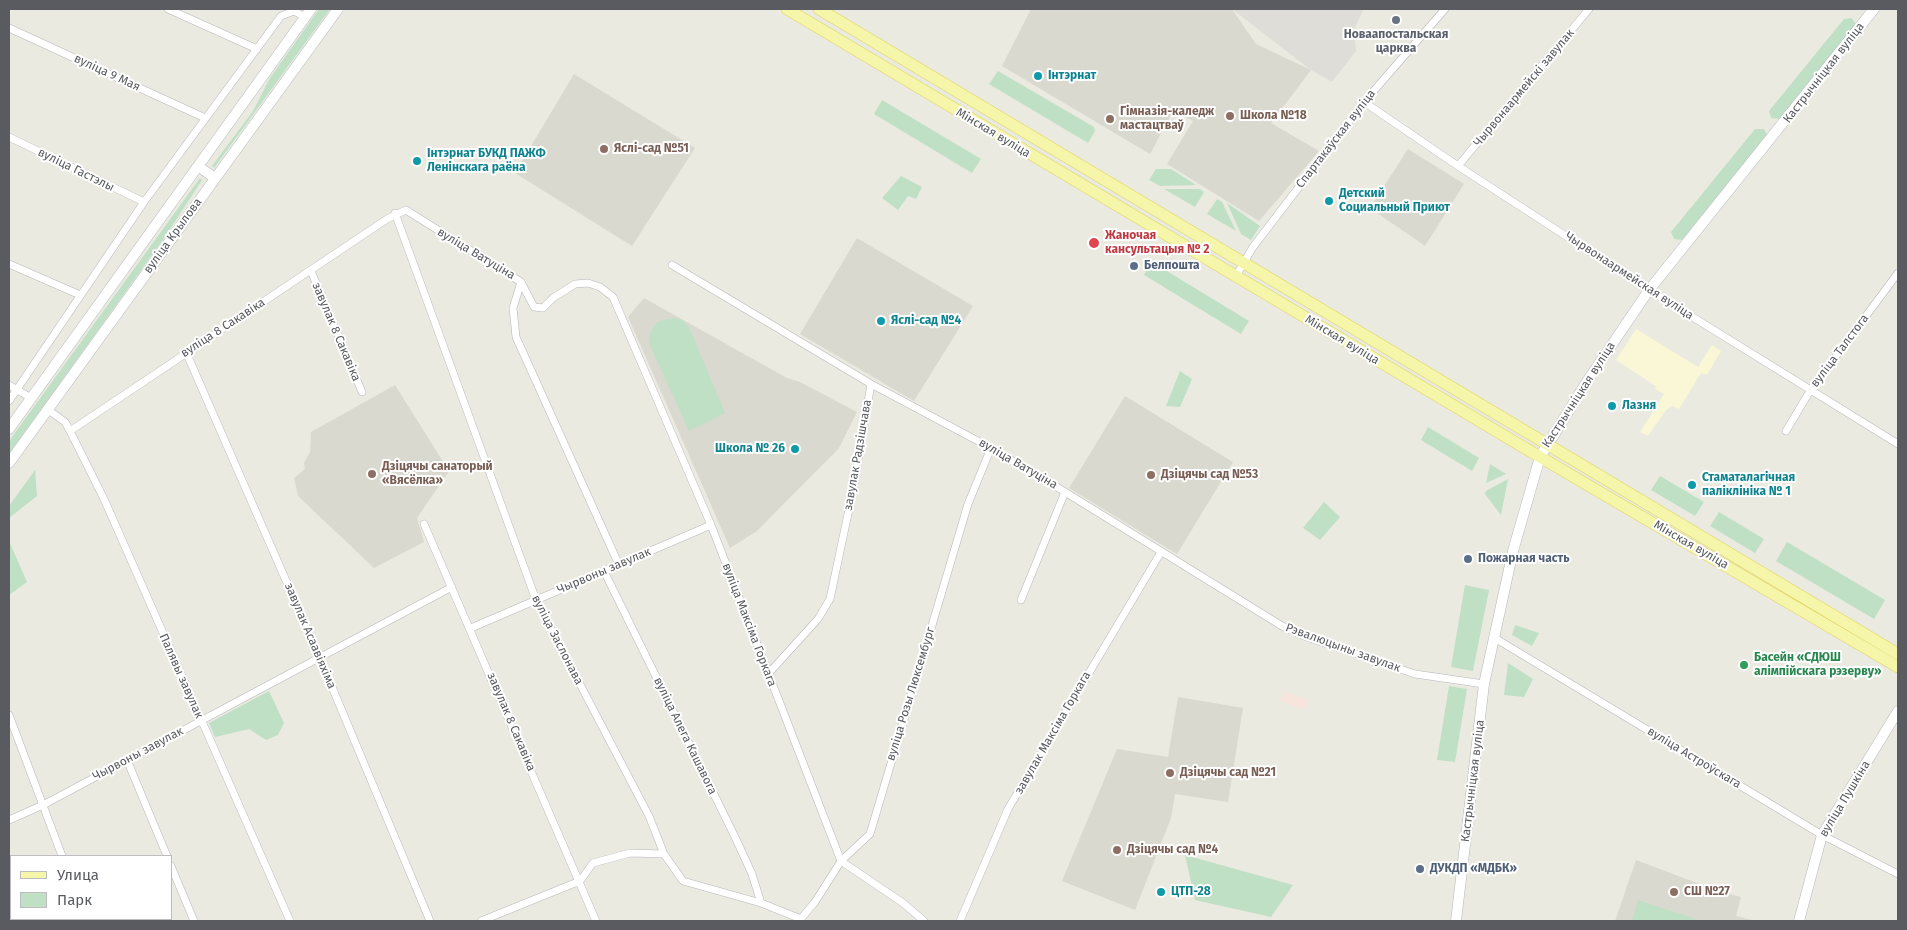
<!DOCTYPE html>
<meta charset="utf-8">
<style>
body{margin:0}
#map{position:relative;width:1907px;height:930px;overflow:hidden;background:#eaeae0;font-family:"Fira Sans",sans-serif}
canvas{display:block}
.frame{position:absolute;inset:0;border:10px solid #595b60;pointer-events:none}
.legend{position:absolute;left:10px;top:855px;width:162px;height:65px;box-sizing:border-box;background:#fff;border:1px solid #bdbdbf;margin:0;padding:6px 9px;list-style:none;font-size:15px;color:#595b60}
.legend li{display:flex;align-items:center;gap:10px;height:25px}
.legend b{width:25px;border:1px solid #bdbdbf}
</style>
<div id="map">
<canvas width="1907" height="930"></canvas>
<div class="frame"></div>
<ul class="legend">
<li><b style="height:6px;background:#f5f6aa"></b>Улица</li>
<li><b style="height:14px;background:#bfe0c5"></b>Парк</li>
</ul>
</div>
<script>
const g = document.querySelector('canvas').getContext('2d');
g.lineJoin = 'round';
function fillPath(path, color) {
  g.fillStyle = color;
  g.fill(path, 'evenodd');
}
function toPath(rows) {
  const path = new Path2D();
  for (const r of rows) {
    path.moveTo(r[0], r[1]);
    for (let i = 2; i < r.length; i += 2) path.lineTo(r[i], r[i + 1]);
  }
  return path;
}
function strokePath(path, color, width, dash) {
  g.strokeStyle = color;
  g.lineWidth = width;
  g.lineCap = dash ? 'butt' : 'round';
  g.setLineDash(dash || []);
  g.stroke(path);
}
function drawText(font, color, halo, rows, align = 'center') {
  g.font = font + ' "Fira Sans",sans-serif';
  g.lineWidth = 4;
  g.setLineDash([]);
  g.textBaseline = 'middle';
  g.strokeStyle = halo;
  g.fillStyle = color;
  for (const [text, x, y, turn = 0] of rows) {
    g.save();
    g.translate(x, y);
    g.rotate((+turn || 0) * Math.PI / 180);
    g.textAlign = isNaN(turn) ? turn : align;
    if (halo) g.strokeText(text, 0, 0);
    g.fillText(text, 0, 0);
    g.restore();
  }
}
fillPath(toPath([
 [1636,329,1698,367,1712,345,1721,351,1707,375,1701,373,1679,409,1673,406,1666,410,1648,436,1640,432,1664,394,1655,389,1656,386,1616,360]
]), '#f9f7d6');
fillPath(toPath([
 [1232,9,1364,9,1354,29,1356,51,1332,82,1311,70]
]), '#deddd8');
fillPath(toPath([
 [1031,9,1232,9,1256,44,1311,70,1271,123,1319,151,1259,221,1167,164,1193,121,1173,111,1150,154,1002,66],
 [574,74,695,148,632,246,515,173],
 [1408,149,1464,184,1425,246,1370,208],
 [857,238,973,306,914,401,800,334],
 [644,298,787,378,800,382,857,412,839,448,757,531,730,548,628,317],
 [395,385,449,471,417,518,424,542,374,568,298,496,294,478,305,469,304,463,310,452,311,432],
 [1125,396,1233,462,1177,554,1069,488],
 [1178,697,1243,708,1228,802,1175,794,1171,818,1135,910,1062,881,1117,749,1168,757],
 [1636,860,1715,890,1741,897,1736,916,1756,921,1615,921]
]), '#dad9cf');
fillPath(toPath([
 [1284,691,1308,700,1304,710,1281,701]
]), '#f7e4dc');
fillPath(toPath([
 [319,9,330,9,214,168,212,166,253,111,270,78],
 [1852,18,1856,25,1780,119,1771,118,1769,111,1844,19],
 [998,71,1094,127,1095,131,1088,143,989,84],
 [882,100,981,159,972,173,874,114],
 [1755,129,1764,129,1767,135,1682,240,1674,239,1671,232],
 [1156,169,1171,169,1196,185,1160,186,1149,180],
 [901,176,922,187,916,199,908,196,898,210,882,198],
 [200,178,202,180,165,237,9,454,9,441],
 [1164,189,1200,189,1204,192,1195,207],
 [1217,199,1222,202,1236,231,1207,214],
 [1227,203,1260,226,1251,240,1241,234],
 [1152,262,1249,321,1241,334,1144,275],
 [674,318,682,320,689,327,725,413,689,431,649,343,650,333,658,321],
 [1180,371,1192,379,1180,407,1166,406],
 [1428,427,1479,458,1472,471,1421,440],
 [1490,464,1506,474,1486,483],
 [35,470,37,496,9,518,9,506],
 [1660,476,1704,502,1695,516,1651,490],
 [1508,479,1501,515,1485,494,1486,491],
 [1324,502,1340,517,1320,540,1303,528],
 [1719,512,1764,539,1755,553,1710,526],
 [9,541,27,582,9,595],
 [1787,542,1885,600,1874,619,1776,561],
 [1465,585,1489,590,1473,671,1451,667],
 [1515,625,1539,633,1532,646,1512,635],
 [1508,663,1533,679,1524,697,1504,695],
 [1449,686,1467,689,1455,762,1437,760],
 [269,691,284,723,278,735,266,740,249,729,215,737,209,723],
 [1185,855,1293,885,1271,917,1195,900],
 [1638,900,1699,920,1698,921,1632,921]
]), '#bfe0c5');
const street = toPath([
 [168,9,257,49],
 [9,28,205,118],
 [1364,102,1458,166,1649,290,1898,444],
 [9,137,144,202],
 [1458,166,1589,9],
 [395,213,536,600,649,816,664,854,683,881,761,903,801,919],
 [9,264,80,295],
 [672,265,871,384,991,448,1065,492,1282,626,1304,636,1415,674,1484,684],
 [311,271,362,392],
 [1236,276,1253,247,1364,102,1445,9],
 [521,282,513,308,516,337,619,565],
 [186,352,319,656,430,921],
 [9,385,31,398],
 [9,401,144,202,281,16,294,11,305,17],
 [47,409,65,422,70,431,387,219,406,210,521,282,534,307,543,308,553,298,575,284,588,283,600,287,613,297,711,525,841,861,903,903,924,921],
 [70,431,104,499,290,921],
 [1786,431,1810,391,1898,273],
 [424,524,596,921],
 [604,571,736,839,752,874,761,903],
 [1021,600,1065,492],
 [471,628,711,525],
 [1493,637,1822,835,1898,874],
 [768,674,818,619,830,599,853,490,871,384],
 [9,715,62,856],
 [127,760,167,856],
 [9,820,43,805,452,587],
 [171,866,194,921],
 [85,919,86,921],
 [481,921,580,881,593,863,630,853,664,854],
 [799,921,815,902,841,861,870,834,968,504,991,448],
 [960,921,1008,809,1161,552]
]);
const secondary = toPath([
 [199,167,215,178],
 [9,429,311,9],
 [9,463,338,9],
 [1456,921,1484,684,1513,551,1540,457,1588,380,1649,290,1874,9],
 [1799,921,1822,835,1898,711]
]);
const primary = toPath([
 [787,9,1540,457,1898,667],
 [819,9,1898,654]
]);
strokePath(street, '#b6b7bc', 8);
strokePath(secondary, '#b6b8be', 11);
strokePath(primary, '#e1d462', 12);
strokePath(street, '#fff', 7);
strokePath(secondary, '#fff', 10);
strokePath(primary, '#f5f6aa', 11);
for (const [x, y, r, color] of [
 [1396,20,5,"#6b7280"],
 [1038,76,5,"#0f9aa8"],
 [1230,116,5,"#8d6e63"],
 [1110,119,5,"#8d6e63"],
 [604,149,5,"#8d6e63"],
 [417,161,5,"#0f9aa8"],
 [1329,201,5,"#0f9aa8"],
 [1094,243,6,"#e0444e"],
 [1134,266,5,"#5c6f8a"],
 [881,321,5,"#0f9aa8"],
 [1612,406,5,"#0f9aa8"],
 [795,449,5,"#0f9aa8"],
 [372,474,5,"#8d6e63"],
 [1151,475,5,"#8d6e63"],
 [1692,485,5,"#0f9aa8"],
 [1468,559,5,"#5c6f8a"],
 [1744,665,5,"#2e9e5b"],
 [1170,773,5,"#8d6e63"],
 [1117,850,5,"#8d6e63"],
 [1420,869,5,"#5c6f8a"],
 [1161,892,5,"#0f9aa8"],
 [1674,892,5,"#8d6e63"]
]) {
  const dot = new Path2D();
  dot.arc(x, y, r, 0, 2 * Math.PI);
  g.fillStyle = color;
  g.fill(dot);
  strokePath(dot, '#fff', 2);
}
drawText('bold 12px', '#5b616d', '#fff', [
 ["Новаапостальская",1396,35],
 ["царква",1396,49]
]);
drawText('12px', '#595b60', '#fff', [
 ["вуліца 9 Мая",107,73,25],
 ["Кастрычніцкая вуліца",1824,73,-52],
 ["Чырвонаармейскі завулак",1524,88,-50],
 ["Мінская вуліца",993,133,31],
 ["Спартакаўская вуліца",1336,139,-52],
 ["вуліца Гастэлы",76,170,26],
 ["вуліца Крылова",173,236,-54],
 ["вуліца Ватуціна",476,254,31],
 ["Чырвонаармейская вуліца",1629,276,33],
 ["вуліца 8 Сакавіка",223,328,-33],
 ["завулак 8 Сакавіка",336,332,67],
 ["Мінская вуліца",1342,340,31],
 ["вуліца Талстога",1840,351,-53],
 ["Кастрычніцкая вуліца",1579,395,-57],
 ["завулак Радзішчава",858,455,-80],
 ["вуліца Ватуціна",1018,464,30],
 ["Мінская вуліца",1691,545,30],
 ["Чырвоны завулак",604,571,-23],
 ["вуліца Максіма Горкага",749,625,69],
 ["завулак Асаавіяхіма",310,636,67],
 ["вуліца Заслонава",557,640,63],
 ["Рэвалюцыны завулак",1343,648,20],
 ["Палявы завулак",181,676,66],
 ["вуліца Розы Люксембург",911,694,-73],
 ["завулак 8 Сакавіка",511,722,67],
 ["завулак Максіма Горкага",1053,733,-60],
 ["вуліца Алега Кашавога",685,736,64],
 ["Чырвоны завулак",138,754,-28],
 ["вуліца Астроўскага",1694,758,31],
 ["Кастрычніцкая вуліца",1473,781,-83],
 ["вуліца Пушкіна",1845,799,-59]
]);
drawText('bold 12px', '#0d838f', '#fff', [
 ["Інтэрнат",1048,76],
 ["Інтэрнат БУКД ПАЖФ",427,154],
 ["Ленінскага раёна",427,168],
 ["Детский",1339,194],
 ["Социальный Приют",1339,208],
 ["Яслі-сад №4",891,321],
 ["Лазня",1622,406],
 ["Школа № 26",785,449,"right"],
 ["Стаматалагічная",1702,478],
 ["паліклініка № 1",1702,492],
 ["ЦТП-28",1171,892]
], 'left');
drawText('bold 12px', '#785e54', '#fff', [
 ["Гімназія-каледж",1120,112],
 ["мастацтваў",1120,126],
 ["Школа №18",1240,116],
 ["Яслі-сад №51",614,149],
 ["Дзіцячы санаторый",382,467],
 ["«Вясёлка»",382,481],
 ["Дзіцячы сад №53",1161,475],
 ["Дзіцячы сад №21",1180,773],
 ["Дзіцячы сад №4",1127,850],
 ["СШ №27",1684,892]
], 'left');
drawText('bold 12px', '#be3a42', '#fff', [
 ["Жаночая",1105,236],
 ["кансультацыя № 2",1105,250]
], 'left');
drawText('bold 12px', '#4e5e75', '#fff', [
 ["Белпошта",1144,266],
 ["Пожарная часть",1478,559],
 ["ДУКДП «МДБК»",1430,869]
], 'left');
drawText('bold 12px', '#27864d', '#fff', [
 ["Басейн «СДЮШ",1754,658],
 ["алімпійскага рэзерву»",1754,672]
], 'left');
</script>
